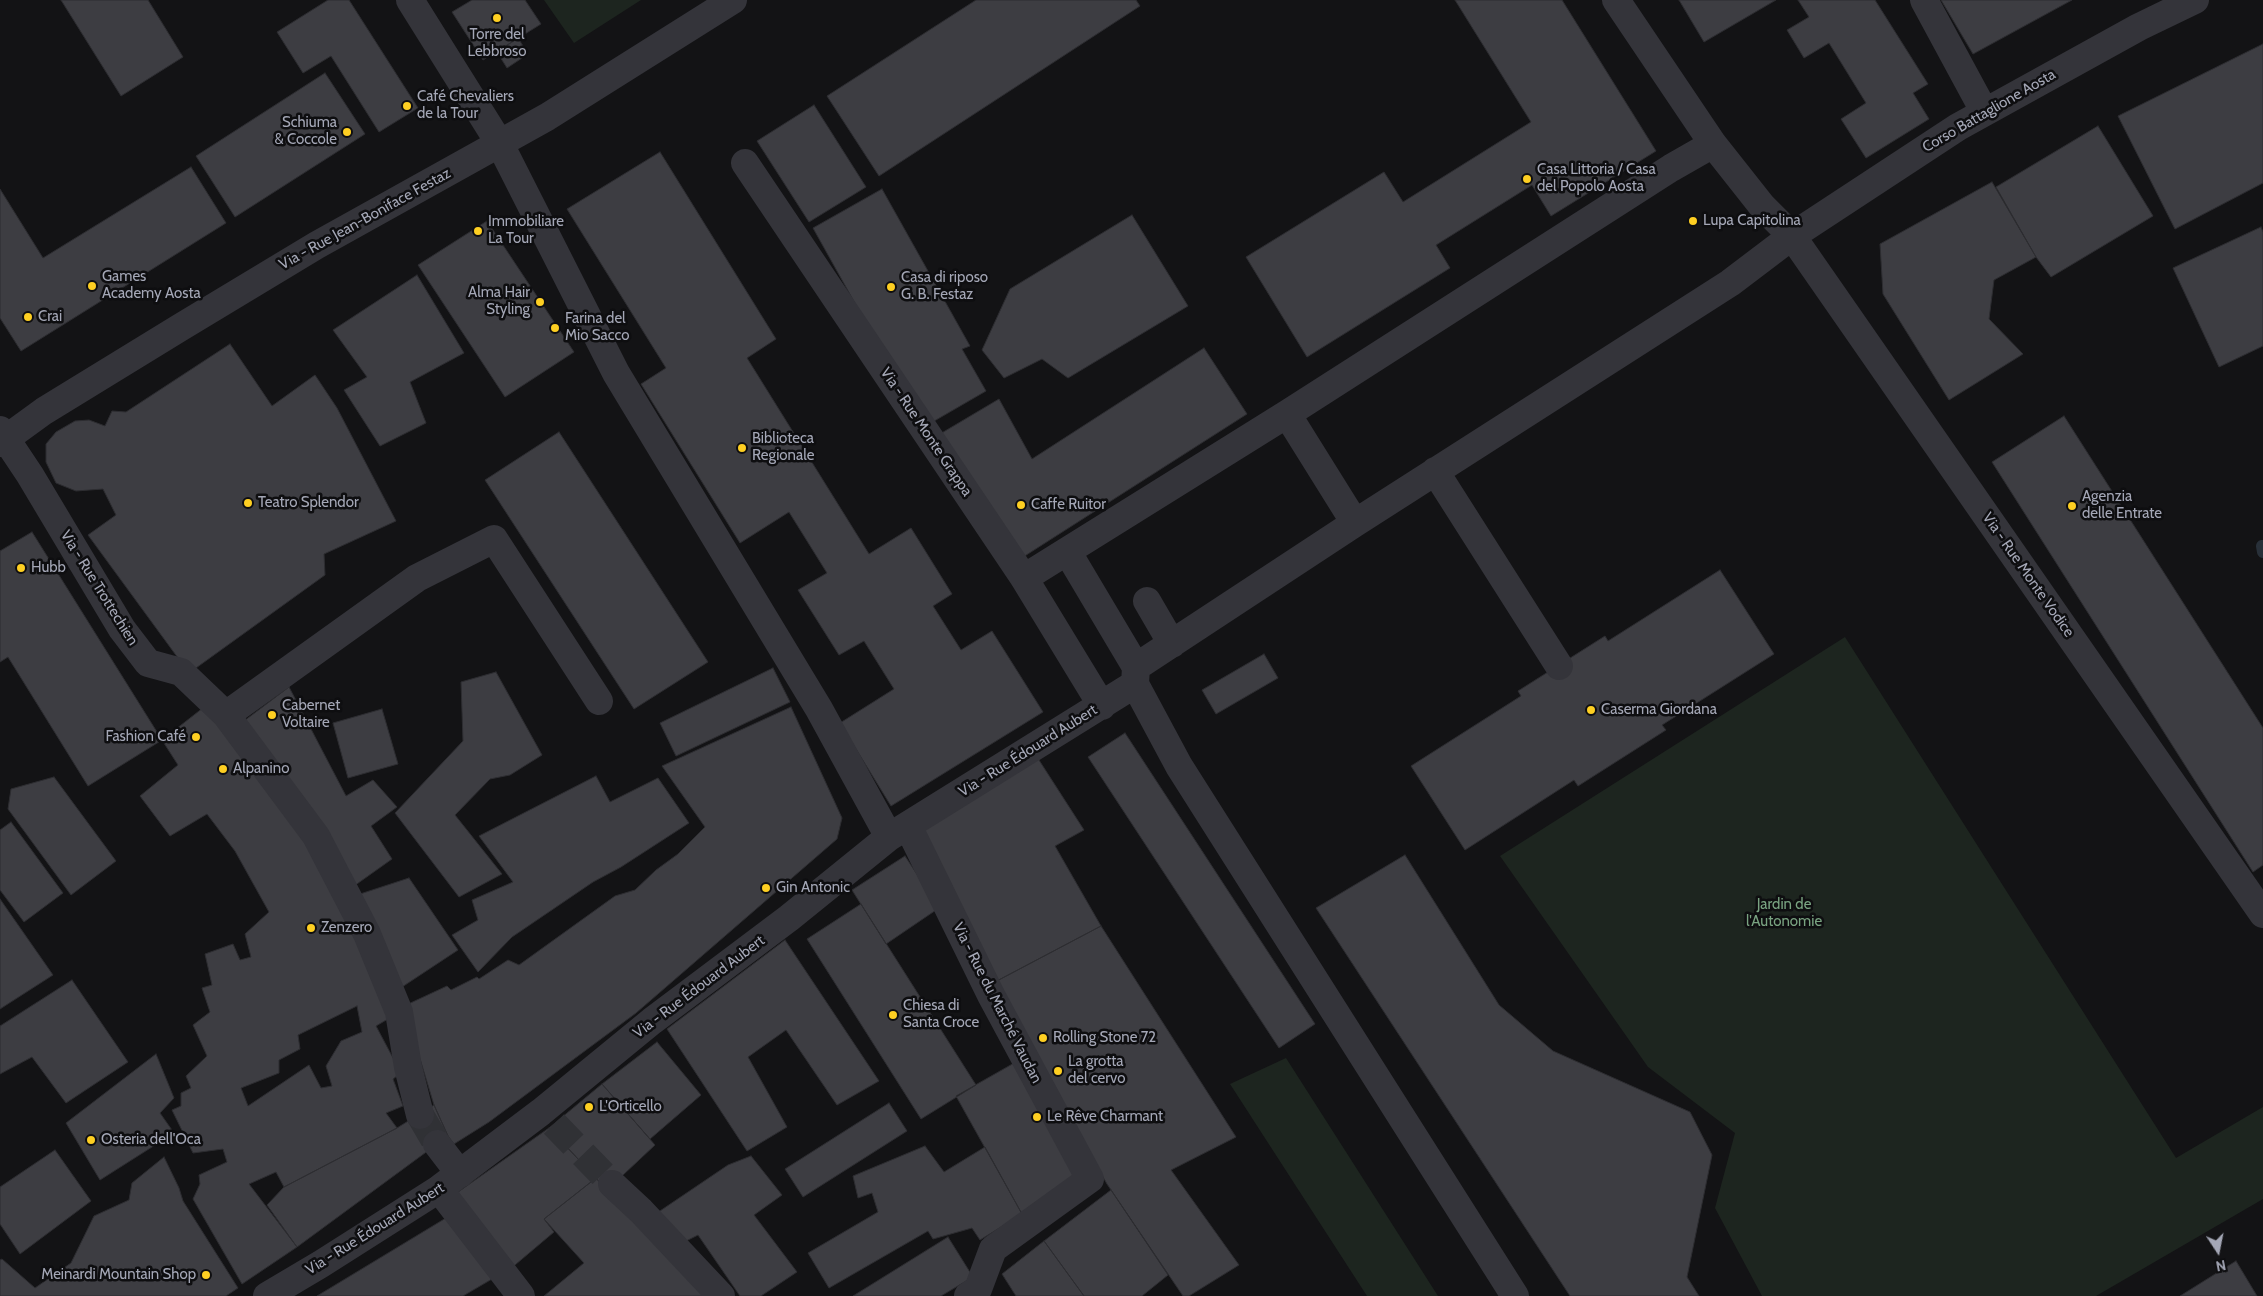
<!DOCTYPE html>
<meta charset="utf-8">
<style>
body{margin:0}
#map{position:relative;width:2263px;height:1296px;overflow:hidden;background:#131315;font-family:Cabin,sans-serif}
canvas{display:block}
.north{position:absolute;left:2193px;top:1226px;width:50px;height:50px;-webkit-text-stroke:4px #0e0e10;paint-order:stroke;rotate:169deg;font-size:14px;font-weight:700;line-height:20px;text-align:center;color:#a4a7b6}
.north::after{content:'';display:block;margin:auto;width:18px;height:22px;background:#a4a7b6;clip-path:polygon(50% 0,100% 100%,50% 72%,0 100%)}
</style>
<div id="map">
<canvas width="2263" height="1296"></canvas>
<div class="north">N</div>
</div>
<script>
const g = document.querySelector('canvas').getContext('2d');
g.lineJoin = 'round';
function fillPath(path, color) {
  g.fillStyle = color;
  g.fill(path, 'evenodd');
}
function toPath(rows) {
  const path = new Path2D();
  for (const r of rows) {
    path.moveTo(r[0], r[1]);
    for (let i = 2; i < r.length; i += 2) path.lineTo(r[i], r[i + 1]);
  }
  return path;
}
function strokePath(path, color, width, dash) {
  g.strokeStyle = color;
  g.lineWidth = width;
  g.lineCap = dash ? 'butt' : 'round';
  g.setLineDash(dash || []);
  g.stroke(path);
}
function drawText(font, color, halo, rows, align = 'center') {
  g.font = font + ' Cabin,sans-serif';
  g.lineWidth = 5;
  g.setLineDash([]);
  g.textBaseline = 'middle';
  g.strokeStyle = halo;
  g.fillStyle = color;
  for (const [text, x, y, turn = 0] of rows) {
    g.save();
    g.translate(x, y);
    g.rotate((+turn || 0) * Math.PI / 180);
    g.textAlign = isNaN(turn) ? turn : align;
    if (halo) g.strokeText(text, 0, 0);
    g.fillText(text, 0, 0);
    g.restore();
  }
}
fillPath(toPath([
 [544,0,641,0,574,43],
 [1845,637,2176,1158,2263,1107,2263,1199,2096,1296,1762,1296,1715,1208,1735,1133,1648,1067,1500,856],
 [1286,1058,1438,1296,1367,1296,1230,1084]
]), '#1d251f');
strokePath(toPath([
 [2262,546,2263,552]
]), '#283039', 12);
const building = toPath([
 [61,0,148,0,183,57,121,96,61,0],
 [328,0,349,0,418,108,379,132,331,56,303,73,277,32,328,0],
 [472,0,525,0,541,24,483,60,452,12,472,0],
 [976,0,1136,0,1140,6,879,176,827,96,976,0],
 [1455,0,1562,0,1656,151,1551,216,1532,185,1436,245,1450,268,1307,357,1246,257,1384,172,1403,202,1531,122,1455,0],
 [1679,0,1776,0,1704,42,1679,0],
 [1798,0,1875,0,1928,84,1913,93,1929,119,1866,158,1841,119,1866,103,1829,43,1804,58,1787,30,1809,17,1798,0],
 [1941,0,2072,0,1973,54,1941,0],
 [518,38,528,54,507,68,497,52,518,38],
 [2263,44,2263,183,2175,229,2118,116,2263,44],
 [325,73,365,134,235,217,196,156,325,73],
 [814,105,866,187,809,222,757,141,814,105],
 [2098,126,2153,216,2051,277,2036,257,1996,187,2098,126],
 [660,152,776,339,747,358,869,554,911,528,952,594,933,606,961,650,992,631,1043,712,891,806,840,723,894,689,864,641,839,655,798,590,827,573,789,512,740,543,641,384,666,368,567,209,660,152],
 [191,167,226,223,21,351,0,318,0,189,43,258,191,167],
 [1992,182,2036,257,1994,280,1989,319,2023,354,1949,400,1883,294,1880,244,1992,182],
 [882,189,970,346,962,349,986,391,929,424,900,384,813,228,882,189],
 [1132,215,1188,306,1068,378,1042,359,1004,378,982,350,1010,289,1132,215],
 [487,221,574,352,505,397,418,265,487,221],
 [2261,227,2263,232,2263,346,2219,367,2173,268,2261,227],
 [417,275,464,353,410,382,426,423,380,446,344,390,367,377,333,330,417,275],
 [230,344,272,406,315,375,337,408,396,521,324,554,325,575,189,673,88,535,116,515,103,489,76,491,56,483,46,462,46,444,56,432,75,421,89,420,105,426,112,411,126,412,230,344],
 [1204,348,1247,414,1020,559,940,434,999,399,1032,459,1204,348],
 [2064,416,2263,728,2263,865,2253,872,1992,462,2064,416],
 [559,432,708,662,634,709,485,480,559,432],
 [32,532,162,740,88,786,8,657,0,662,0,551,32,532],
 [1720,570,1774,654,1662,725,1666,730,1578,786,1574,780,1465,850,1411,766,1521,696,1518,691,1605,636,1608,641,1720,570],
 [1264,654,1278,678,1216,714,1202,690,1264,654],
 [773,668,790,702,676,756,660,723,773,668],
 [496,672,542,755,510,775,490,779,455,815,502,874,459,897,395,813,463,741,461,682,496,672],
 [289,687,346,796,373,780,397,807,371,826,392,859,354,886,244,721,289,687],
 [208,704,318,858,393,1016,376,1026,401,1073,393,1079,403,1106,386,1113,397,1128,284,1187,276,1172,249,1184,297,1247,242,1284,193,1199,200,1184,199,1175,227,1162,223,1149,193,1153,172,1110,181,1106,181,1093,191,1088,186,1076,207,1056,193,1025,210,1012,202,988,212,985,205,954,233,944,240,960,251,957,245,934,269,912,235,851,207,814,170,836,140,796,178,765,162,740,208,704],
 [357,1006,362,1032,341,1041,326,1066,332,1086,321,1088,309,1065,248,1106,241,1088,279,1073,279,1060,300,1049,298,1035,357,1006],
 [791,707,842,818,837,839,636,1013,489,1122,454,1144,448,1136,434,1105,404,1006,447,986,451,990,477,977,479,979,508,960,519,965,615,896,635,890,656,870,678,854,705,827,662,766,791,707],
 [382,709,398,764,348,778,333,723,382,709],
 [1125,733,1315,1024,1279,1048,1088,757,1125,733],
 [1037,757,1084,830,1055,846,1101,926,993,983,917,832,1037,757],
 [596,776,610,802,658,778,689,823,621,867,593,882,512,937,478,972,452,935,478,920,472,900,513,882,479,836,596,776],
 [54,777,116,861,71,895,8,809,11,789,54,777],
 [11,822,63,893,24,922,0,890,0,830,11,822],
 [1405,855,1499,1005,1553,1051,1690,1112,1712,1155,1687,1277,1699,1296,1570,1296,1316,908,1405,855],
 [905,856,939,908,886,944,852,890,905,856],
 [409,878,458,950,402,987,354,896,409,878],
 [0,899,53,975,0,1009,0,899],
 [861,904,976,1085,921,1119,807,939,861,904],
 [1101,926,1236,1137,1171,1170,1239,1265,1189,1296,1183,1296,1107,1184,993,983,1101,926],
 [785,940,879,1081,837,1105,786,1030,748,1057,787,1127,747,1151,667,1029,785,940],
 [72,980,128,1062,66,1103,32,1057,0,1074,0,1026,72,980],
 [657,1042,701,1095,650,1139,602,1084,657,1042],
 [156,1054,174,1098,160,1113,174,1133,100,1180,66,1123,156,1054],
 [1016,1062,1080,1171,1022,1214,956,1096,1016,1062],
 [602,1084,655,1145,607,1190,549,1128,602,1084],
 [889,1103,907,1131,803,1197,785,1169,889,1103],
 [434,1105,448,1136,297,1247,267,1205,284,1187,397,1128,434,1105],
 [549,1128,596,1178,544,1219,554,1232,509,1270,451,1197,549,1128],
 [925,1146,944,1172,985,1147,1022,1214,980,1240,972,1228,933,1239,928,1231,829,1288,808,1253,878,1212,872,1193,858,1198,853,1176,925,1146],
 [55,1150,91,1201,20,1254,0,1224,0,1187,55,1150],
 [751,1156,782,1195,754,1215,797,1272,761,1296,740,1296,698,1235,678,1245,654,1215,728,1165,751,1156],
 [164,1157,179,1188,183,1201,238,1288,226,1296,0,1296,0,1260,2,1259,35,1288,71,1263,94,1216,129,1200,132,1183,164,1157],
 [596,1178,607,1190,710,1296,544,1296,584,1263,544,1219,596,1178],
 [1111,1190,1168,1275,1142,1296,1084,1296,1044,1241,1111,1190],
 [446,1218,492,1279,463,1296,317,1296,446,1218],
 [948,1237,973,1277,941,1296,853,1296,948,1237],
 [1044,1241,1084,1296,1016,1296,1002,1274,1044,1241],
 [2236,1261,2257,1296,2180,1296,2236,1261]
]);
fillPath(building, '#3d3d42');
strokePath(building, '#2d2d31', 1);
strokePath(toPath([
 [420,1115,437,1144],
 [554,1124,612,1184]
]), '#303135', 28, [28, 14]);
strokePath(toPath([
 [410,0,500,144,616,373,819,709,889,837],
 [1616,0,1713,144,1762,206,1792,236,2263,914],
 [1924,0,1984,111],
 [745,163,1024,578,1102,706],
 [1287,414,1355,523],
 [0,430,30,475,122,629,148,663,181,672,226,715,316,836,367,934,399,1012,408,1067,420,1115],
 [0,443,44,411,181,327,317,245,547,117,733,0],
 [1435,471,1559,666],
 [1067,551,1136,667,1135,684,1179,766,1515,1296],
 [1024,578,1287,414,1671,168,1713,144],
 [1147,601,1172,644],
 [1136,667,1355,523,1730,283,1792,236,1958,127,2139,27,2195,0],
 [226,715,417,578,494,539,599,701],
 [908,826,991,995,1090,1179,993,1249,978,1289,968,1296],
 [437,1144,460,1174],
 [612,1184,641,1211,721,1296],
 [439,1189,521,1296],
 [267,1296,321,1264,439,1189,541,1112,652,1021,789,918,889,837,1135,684]
]), '#34343a', 28);
for (const [x, y, r, color] of [
 [497,18,5,"#fecf22"],
 [407,106,5,"#fecf22"],
 [347,132,5,"#fecf22"],
 [1527,179,5,"#fecf22"],
 [1693,221,5,"#fecf22"],
 [478,231,5,"#fecf22"],
 [92,286,5,"#fecf22"],
 [891,287,5,"#fecf22"],
 [540,302,5,"#fecf22"],
 [28,317,5,"#fecf22"],
 [555,328,5,"#fecf22"],
 [742,448,5,"#fecf22"],
 [248,503,5,"#fecf22"],
 [1021,505,5,"#fecf22"],
 [2072,506,5,"#fecf22"],
 [21,568,5,"#fecf22"],
 [1591,710,5,"#fecf22"],
 [272,715,5,"#fecf22"],
 [196,737,5,"#fecf22"],
 [223,769,5,"#fecf22"],
 [766,888,5,"#fecf22"],
 [311,928,5,"#fecf22"],
 [893,1015,5,"#fecf22"],
 [1043,1038,5,"#fecf22"],
 [1058,1071,5,"#fecf22"],
 [589,1107,5,"#fecf22"],
 [1037,1117,5,"#fecf22"],
 [91,1140,5,"#fecf22"],
 [206,1275,5,"#fecf22"]
]) {
  const dot = new Path2D();
  dot.arc(x, y, r, 0, 2 * Math.PI);
  g.fillStyle = color;
  g.fill(dot);
  strokePath(dot, '#0e0e10', 2);
}
drawText('15px', '#a4a7b6', '#0e0e10', [
 ["Torre del",497,35,"center"],
 ["Lebbroso",497,52,"center"],
 ["Café Chevaliers",417,97],
 ["de la Tour",417,114],
 ["Schiuma",337,123,"right"],
 ["& Coccole",337,140,"right"],
 ["Casa Littoria / Casa",1537,170],
 ["del Popolo Aosta",1537,187],
 ["Lupa Capitolina",1703,221],
 ["Immobiliare",488,222],
 ["La Tour",488,239],
 ["Games",102,277],
 ["Academy Aosta",102,294],
 ["Casa di riposo",901,278],
 ["G. B. Festaz",901,295],
 ["Alma Hair",530,293,"right"],
 ["Styling",530,310,"right"],
 ["Crai",38,317],
 ["Farina del",565,319],
 ["Mio Sacco",565,336],
 ["Biblioteca",752,439],
 ["Regionale",752,456],
 ["Agenzia",2082,497],
 ["delle Entrate",2082,514],
 ["Teatro Splendor",258,503],
 ["Caffe Ruitor",1031,505],
 ["Hubb",31,568],
 ["Cabernet",282,706],
 ["Voltaire",282,723],
 ["Caserma Giordana",1601,710],
 ["Fashion Café",186,737,"right"],
 ["Alpanino",233,769],
 ["Gin Antonic",776,888],
 ["Zenzero",321,928],
 ["Chiesa di",903,1006],
 ["Santa Croce",903,1023],
 ["Rolling Stone 72",1053,1038],
 ["La grotta",1068,1062],
 ["del cervo",1068,1079],
 ["L'Orticello",599,1107],
 ["Le Rêve Charmant",1047,1117],
 ["Osteria dell'Oca",101,1140],
 ["Meinardi Mountain Shop",196,1275,"right"]
], 'left');
drawText('15px', '#a4a7b6', '#0e0e10', [
 ["Corso Battaglione Aosta",1989,111,-30],
 ["Via - Rue Jean-Boniface Festaz",365,219,-29],
 ["Via - Rue Monte Grappa",926,432,56],
 ["Via - Rue Monte Vodice",2028,575,55],
 ["Via - Rue Trottechien",99,588,58],
 ["Via - Rue Édouard Aubert",1028,751,-32],
 ["Via - Rue Édouard Aubert",699,987,-37],
 ["Via - Rue du Marché Vaudan",997,1003,63],
 ["Via - Rue Édouard Aubert",375,1229,-32]
]);
drawText('15px', '#79a381', '#0e0e10', [
 ["Jardin de",1784,905],
 ["l'Autonomie",1784,922]
]);
</script>
